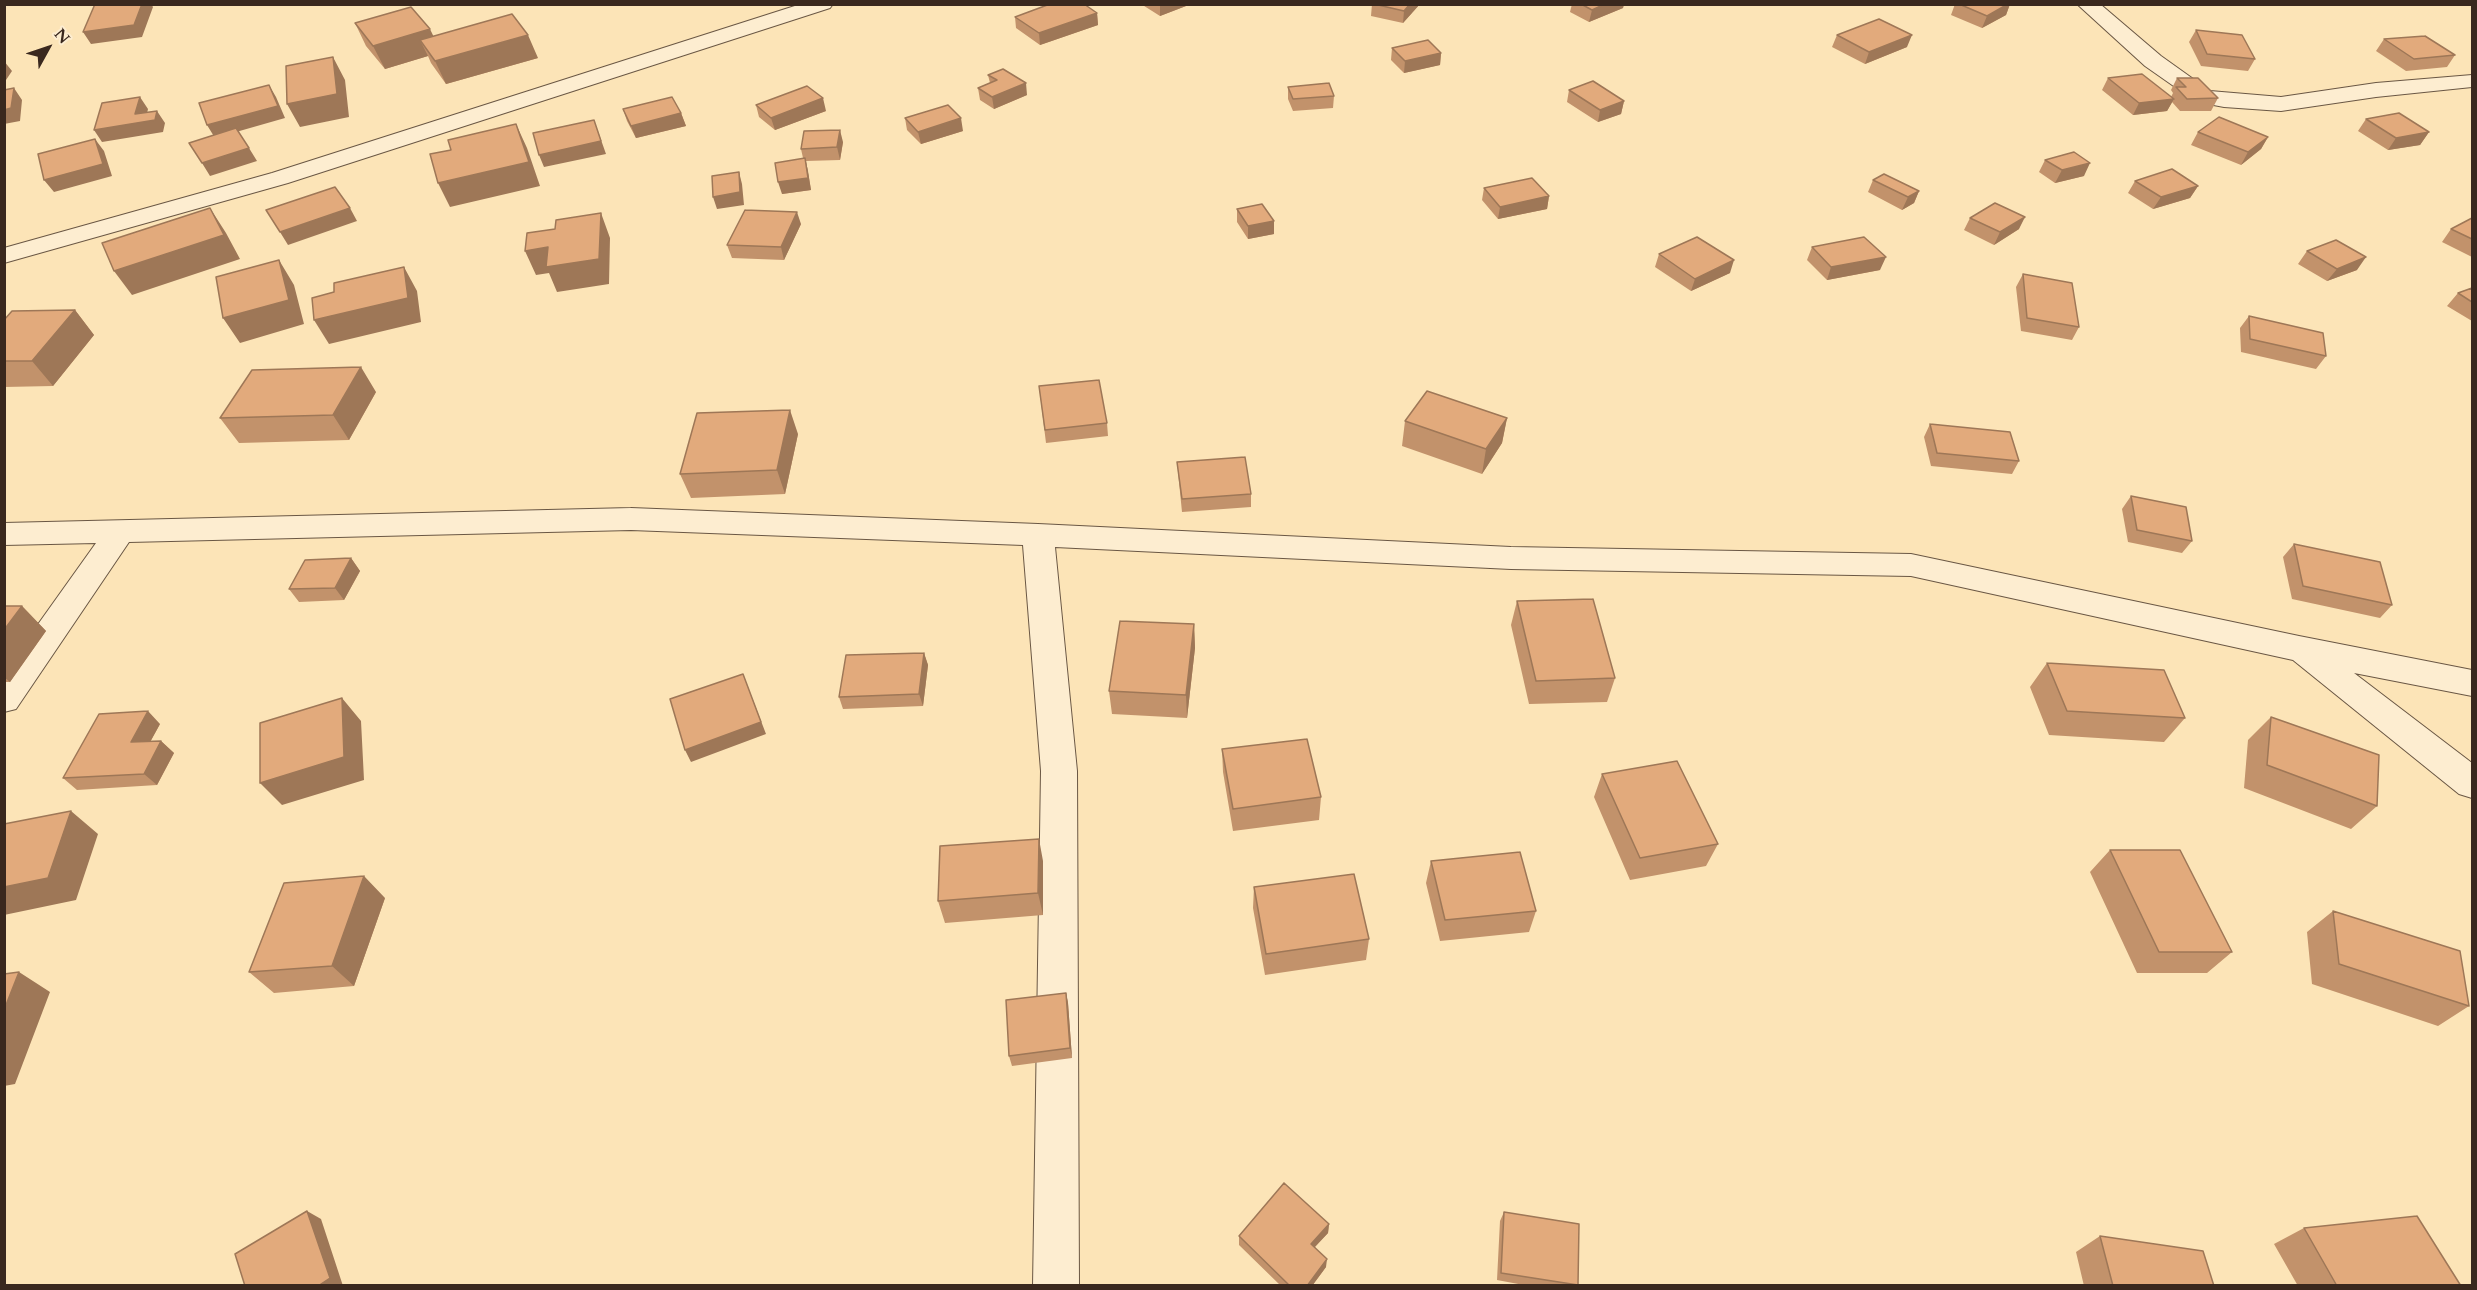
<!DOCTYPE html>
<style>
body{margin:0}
#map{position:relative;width:2477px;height:1290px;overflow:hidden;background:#fce4b7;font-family:Cardo,serif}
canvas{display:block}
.frame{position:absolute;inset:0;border:6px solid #3a281e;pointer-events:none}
.north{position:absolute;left:18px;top:18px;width:60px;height:60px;-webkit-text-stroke:4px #fdedd0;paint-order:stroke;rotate:50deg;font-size:16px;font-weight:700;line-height:24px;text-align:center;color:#3a281e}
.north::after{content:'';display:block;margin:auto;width:21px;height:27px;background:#3a281e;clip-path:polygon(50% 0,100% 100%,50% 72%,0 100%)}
</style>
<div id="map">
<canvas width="2477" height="1290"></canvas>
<div class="frame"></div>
<div class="north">N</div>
</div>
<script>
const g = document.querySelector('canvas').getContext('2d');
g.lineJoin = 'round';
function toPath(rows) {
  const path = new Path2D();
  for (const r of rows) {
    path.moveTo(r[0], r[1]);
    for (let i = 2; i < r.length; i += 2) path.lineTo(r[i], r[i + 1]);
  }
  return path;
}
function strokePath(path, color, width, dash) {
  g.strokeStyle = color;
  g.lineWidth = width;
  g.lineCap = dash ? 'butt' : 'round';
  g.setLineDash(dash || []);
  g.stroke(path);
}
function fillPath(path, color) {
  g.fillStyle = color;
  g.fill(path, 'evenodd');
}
const street = toPath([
 [801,4,833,4,830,8,288,183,4,263,4,248,272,173,801,4],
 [2077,4,2100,4,2161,56,2210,91,2281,97,2376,83,2472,75,2472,87,2376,97,2281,111,2224,107,2203,103,2195,101,2145,66,2077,4],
 [631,508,1038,524,1511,547,1911,554,2299,636,2472,670,2472,696,2354,673,2472,763,2472,798,2459,794,2293,660,1911,576,1511,569,1055,547,1077,771,1079,1286,1033,1286,1041,771,1023,545,631,530,129,542,16,709,4,712,4,672,96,543,4,545,4,523,631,508]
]);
strokePath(street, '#6a5744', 2);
fillPath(street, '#fdedd0');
fillPath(toPath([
 [1141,4,1186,4,1186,6,1160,16],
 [1372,4,1420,4,1403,23,1371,16],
 [1572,4,1624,4,1623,8,1589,22,1570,12],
 [1955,4,2010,4,2006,15,1982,28,1951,15],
 [1097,13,1098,25,1040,45,1016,28,1015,17],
 [355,23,433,36,538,58,446,84,431,63,428,56,385,69,366,46],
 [2196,30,2255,59,2248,71,2201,66,2189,42],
 [1837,35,1907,47,1865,64,1832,47],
 [2384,39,2455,55,2447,67,2406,71,2376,51],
 [1392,48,1441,53,1440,65,1404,73,1391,60],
 [988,75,1027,95,994,109,980,100,978,88,990,83],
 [2108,78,2171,97,2173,93,2171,90,2177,78,2218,98,2211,111,2180,111,2172,102,2167,111,2133,115,2102,90],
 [1288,87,1334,96,1333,108,1293,111,1288,99],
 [1569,90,1624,101,1621,114,1598,122,1567,102],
 [756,105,826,111,775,130,759,117],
 [623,109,681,113,686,126,636,138,627,121],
 [905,118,963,131,921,144,907,130],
 [2366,119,2429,132,2420,145,2388,150,2358,131],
 [2198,132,2268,137,2261,149,2241,165,2191,145],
 [843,142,840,160,806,161,811,190,782,194,803,158,801,149],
 [2045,160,2084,176,2055,183,2039,172],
 [1873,180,1919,191,1914,203,1902,210,1868,192],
 [2135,181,2198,186,2190,198,2153,209,2128,193],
 [1484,188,1549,196,1547,209,1498,219,1482,200],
 [1237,209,1274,221,1274,234,1248,239,1237,222],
 [1970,218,2019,229,1994,245,1964,230],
 [2472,218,2472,257,2442,242,2451,229],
 [801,224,784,260,732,258,727,245],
 [1812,247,1880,270,1827,280,1807,260],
 [2307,251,2357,270,2327,281,2298,264],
 [1659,254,1730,273,1691,291,1655,267],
 [2023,274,2079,327,2072,340,2021,331,2016,287],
 [2472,288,2472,321,2447,306,2458,293],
 [75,310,94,335,53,386,4,387,4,320],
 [2249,316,2326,356,2316,369,2241,352,2240,328],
 [1039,386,1107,423,1108,436,1046,443],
 [376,392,349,440,239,443,220,418],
 [1507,418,1502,443,1482,474,1402,446,1405,421],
 [1930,424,2019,461,2012,474,1931,466,1924,437],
 [798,434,785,494,691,498,680,474],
 [1177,462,1251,494,1251,507,1182,512],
 [2131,496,2192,541,2182,553,2128,542,2122,509],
 [2294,544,2392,605,2380,618,2292,599,2283,557],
 [351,558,360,571,344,600,299,602,289,589],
 [1517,601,1615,678,1607,702,1529,704,1511,625],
 [4,606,22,606,46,631,10,682,4,682],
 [1194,624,1195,648,1187,718,1112,714,1109,691],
 [924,653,928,665,923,706,843,709,839,697],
 [2047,663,2185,718,2164,742,2049,735,2030,687],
 [2271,717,2377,806,2351,829,2244,788,2248,740],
 [160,724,150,742,161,741,174,753,157,785,77,790,63,778],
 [1222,749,1321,797,1319,820,1233,831,1223,772],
 [1602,774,1718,844,1706,866,1630,880,1594,797],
 [2110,850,2232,952,2207,973,2137,973,2090,872],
 [1043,861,1043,915,945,923,938,901],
 [1431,861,1536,911,1529,932,1440,941,1426,883],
 [1254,887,1369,939,1366,960,1265,975,1253,908],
 [385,898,354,986,274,993,249,972],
 [2333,911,2469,1006,2438,1026,2312,984,2307,932],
 [1066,993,1068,1003,1072,1058,1012,1066,1009,1056],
 [1504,1212,1578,1285,1578,1286,1529,1286,1497,1280,1500,1221],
 [1329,1224,1328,1233,1315,1247,1326,1267,1312,1286,1281,1286,1239,1245,1239,1236],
 [2304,1228,2461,1286,2298,1286,2274,1244],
 [2100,1236,2214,1286,2084,1286,2076,1252]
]), '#c2926b');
fillPath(toPath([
 [142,4,151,4,153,7,142,37,91,44,83,32],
 [1160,4,1186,4,1186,6,1160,16],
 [1410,4,1420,4,1403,23,1404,11],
 [1605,4,1624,4,1623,8,1589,22,1592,10],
 [2008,4,2010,4,2006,15,1982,28,1987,16],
 [1097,13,1098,25,1040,45,1039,33],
 [430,29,441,52,420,40,428,56,385,69,373,46],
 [528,35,538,58,446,84,435,61],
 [1912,35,1907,47,1865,64,1869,52],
 [1441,53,1440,65,1404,73,1405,61],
 [333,57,345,80,349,117,300,127,287,104],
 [4,61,12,71,4,83],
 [1026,83,1027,95,994,109,992,97],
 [269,85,276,97,285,118,215,138,207,125],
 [14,88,22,100,20,121,4,124,4,110],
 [140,97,148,109,145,122,157,111,165,123,163,132,102,142,94,130,135,114],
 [823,98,826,111,775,130,771,118],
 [2174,99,2167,111,2133,115,2139,103],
 [1624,101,1621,114,1598,122,1600,110],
 [681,113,686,126,636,138,631,126],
 [961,118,963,131,921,144,918,132],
 [594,120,606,154,544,167,539,155],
 [516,124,527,148,540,186,450,207,438,183],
 [840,130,843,142,840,160,837,147],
 [2429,132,2420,145,2388,150,2396,138],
 [2268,137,2261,149,2241,165,2248,152],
 [95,139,104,151,112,176,54,192,44,180],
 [249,148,257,161,210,176,202,163],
 [805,158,808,171,811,190,782,194,778,182],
 [2090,163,2084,176,2055,183,2062,170],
 [739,172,742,184,744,205,717,209,713,197],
 [2198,186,2190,198,2153,209,2161,197],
 [1919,191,1914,203,1902,210,1908,197],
 [1549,196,1547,209,1498,219,1500,207],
 [210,208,226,233,240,259,132,295,114,271],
 [350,208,357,221,288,245,280,232],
 [797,212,801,224,784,260,781,247],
 [601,213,610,238,609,284,557,292,549,273,536,275,525,251],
 [2025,217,2019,229,1994,245,2000,232],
 [1274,221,1274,234,1248,239,1248,226],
 [1886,257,1880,270,1827,280,1831,267],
 [2366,257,2357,270,2327,281,2337,269],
 [279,260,294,285,304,324,240,343,223,318],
 [1734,260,1730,273,1691,291,1695,279],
 [404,267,417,291,421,322,329,344,314,320],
 [75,310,94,335,53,386,32,361],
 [361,367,376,392,349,440,333,415],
 [790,410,798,434,785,494,777,470],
 [1507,418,1502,443,1482,474,1486,449],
 [351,558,360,571,344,600,335,588],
 [22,606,46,631,10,682,4,677,4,630],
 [1194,624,1195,648,1187,718,1186,695],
 [924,653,928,665,923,706,919,694],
 [743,674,766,734,691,762,685,750],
 [342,698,361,721,364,780,282,805,260,783],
 [148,711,160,724,143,755,131,742],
 [161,741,174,753,157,785,144,774],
 [71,811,98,834,76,900,4,915,4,887],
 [1039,839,1043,861,1043,915,1038,893],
 [364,876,385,898,354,986,332,966],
 [19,972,50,992,15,1084,4,1086,4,1010],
 [1066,993,1068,1003,1072,1058,1070,1048],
 [307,1211,321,1219,343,1286,318,1286],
 [1329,1224,1328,1233,1310,1252,1311,1244],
 [1327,1259,1326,1267,1312,1286,1307,1286]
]), '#9e7757');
const building = toPath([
 [95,4,142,4,134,25,83,32,95,4],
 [1050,4,1084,4,1097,13,1039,33,1015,17,1050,4],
 [1374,4,1410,4,1404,11,1374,4],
 [1581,4,1605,4,1592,10,1581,4],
 [1959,4,2008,4,1987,16,1959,4],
 [411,7,430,29,373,46,355,23,411,7],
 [512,14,528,35,435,61,420,40,512,14],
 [1879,19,1912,35,1869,52,1837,35,1879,19],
 [2196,30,2242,35,2255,59,2207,54,2196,30],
 [2425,36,2455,55,2414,59,2384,39,2425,36],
 [1428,40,1441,53,1405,61,1392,48,1428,40],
 [333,57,337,94,287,104,286,66,333,57],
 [1003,69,1026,83,992,97,978,88,997,80,988,75,1003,69],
 [2142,74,2174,99,2139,103,2108,78,2142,74],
 [2177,78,2198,78,2218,98,2187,99,2176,87,2186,87,2177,78],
 [1593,81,1624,101,1600,110,1569,90,1593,81],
 [1329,83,1334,96,1293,99,1288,87,1329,83],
 [269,85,278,106,207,125,199,103,269,85],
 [807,86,823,98,771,118,756,105,807,86],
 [14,88,11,108,4,110,4,90,14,88],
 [140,97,135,114,157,111,155,120,94,130,102,103,140,97],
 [672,97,681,113,631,126,623,109,672,97],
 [948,105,961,118,918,132,905,118,948,105],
 [2399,113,2429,132,2396,138,2366,119,2399,113],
 [2219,117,2268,137,2248,152,2198,132,2219,117],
 [594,120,601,141,539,155,533,133,594,120],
 [516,124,529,162,438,183,430,154,451,150,448,140,516,124],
 [236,128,249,148,202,163,189,143,236,128],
 [840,130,837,147,801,149,804,131,840,130],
 [95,139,103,164,44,180,38,154,95,139],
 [2074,152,2090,163,2062,170,2045,160,2074,152],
 [805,158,808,178,778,182,775,163,805,158],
 [2172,169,2198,186,2161,197,2135,181,2172,169],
 [739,172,740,192,713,197,712,176,739,172],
 [1884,174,1919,191,1908,197,1873,180,1884,174],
 [1532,178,1549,196,1500,207,1484,188,1532,178],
 [335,187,350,208,280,232,266,210,335,187],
 [1995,203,2025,217,2000,232,1970,218,1995,203],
 [1262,204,1274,221,1248,226,1237,209,1262,204],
 [210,208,224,235,114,271,102,243,210,208],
 [745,210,797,212,781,247,727,245,745,210],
 [601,213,599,259,546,267,548,247,525,251,527,233,555,229,556,220,601,213],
 [2472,218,2472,239,2451,229,2472,218],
 [1697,237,1734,260,1695,279,1659,254,1697,237],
 [1864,237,1886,257,1831,267,1812,247,1864,237],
 [2336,240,2366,257,2337,269,2307,251,2336,240],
 [279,260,289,300,223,318,216,277,279,260],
 [404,267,408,298,314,320,312,298,334,292,334,283,404,267],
 [2023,274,2072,283,2079,327,2027,318,2023,274],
 [2472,288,2472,302,2458,293,2472,288],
 [75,310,32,361,4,361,4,320,12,311,75,310],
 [2249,316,2323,333,2326,356,2250,339,2249,316],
 [361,367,333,415,220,418,252,370,361,367],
 [1099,380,1107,423,1045,430,1039,386,1099,380],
 [1427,391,1507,418,1486,449,1405,421,1427,391],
 [790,410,777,470,680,474,697,413,790,410],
 [1930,424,2010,432,2019,461,1937,453,1930,424],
 [1245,457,1251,494,1182,499,1177,462,1245,457],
 [2131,496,2186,507,2192,541,2137,530,2131,496],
 [2294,544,2380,562,2392,605,2303,586,2294,544],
 [351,558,335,588,289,589,305,560,351,558],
 [1593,599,1615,678,1536,681,1517,601,1593,599],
 [4,606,22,606,4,630,4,606],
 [1120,621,1194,624,1186,695,1109,691,1120,621],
 [924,653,919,694,839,697,846,655,924,653],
 [2047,663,2164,670,2185,718,2067,711,2047,663],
 [743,674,761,722,685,750,670,699,743,674],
 [342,698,344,757,260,783,260,723,342,698],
 [148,711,131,742,161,741,144,774,63,778,99,714,148,711],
 [2271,717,2379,755,2377,806,2267,765,2271,717],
 [1307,739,1321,797,1233,809,1222,749,1307,739],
 [1677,761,1718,844,1640,858,1602,774,1677,761],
 [71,811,48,878,4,887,4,824,71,811],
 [1039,839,1038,893,938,901,940,846,1039,839],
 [2110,850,2180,850,2232,952,2159,952,2110,850],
 [1520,852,1536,911,1445,920,1431,861,1520,852],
 [1354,874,1369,939,1266,954,1254,887,1354,874],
 [364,876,332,966,249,972,284,883,364,876],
 [2333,911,2460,951,2469,1006,2339,964,2333,911],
 [19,972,4,1010,4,974,19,972],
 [1066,993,1070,1048,1009,1056,1006,1000,1066,993],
 [1284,1183,1329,1224,1311,1244,1327,1259,1307,1286,1290,1286,1239,1236,1284,1183],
 [307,1211,330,1278,318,1286,245,1286,235,1254,307,1211],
 [1504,1212,1579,1224,1578,1285,1501,1273,1504,1212],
 [2417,1216,2461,1286,2337,1286,2304,1228,2417,1216],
 [2100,1236,2203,1251,2214,1286,2113,1286,2100,1236]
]);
fillPath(building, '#e2aa7c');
strokePath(building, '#9e7757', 1.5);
</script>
